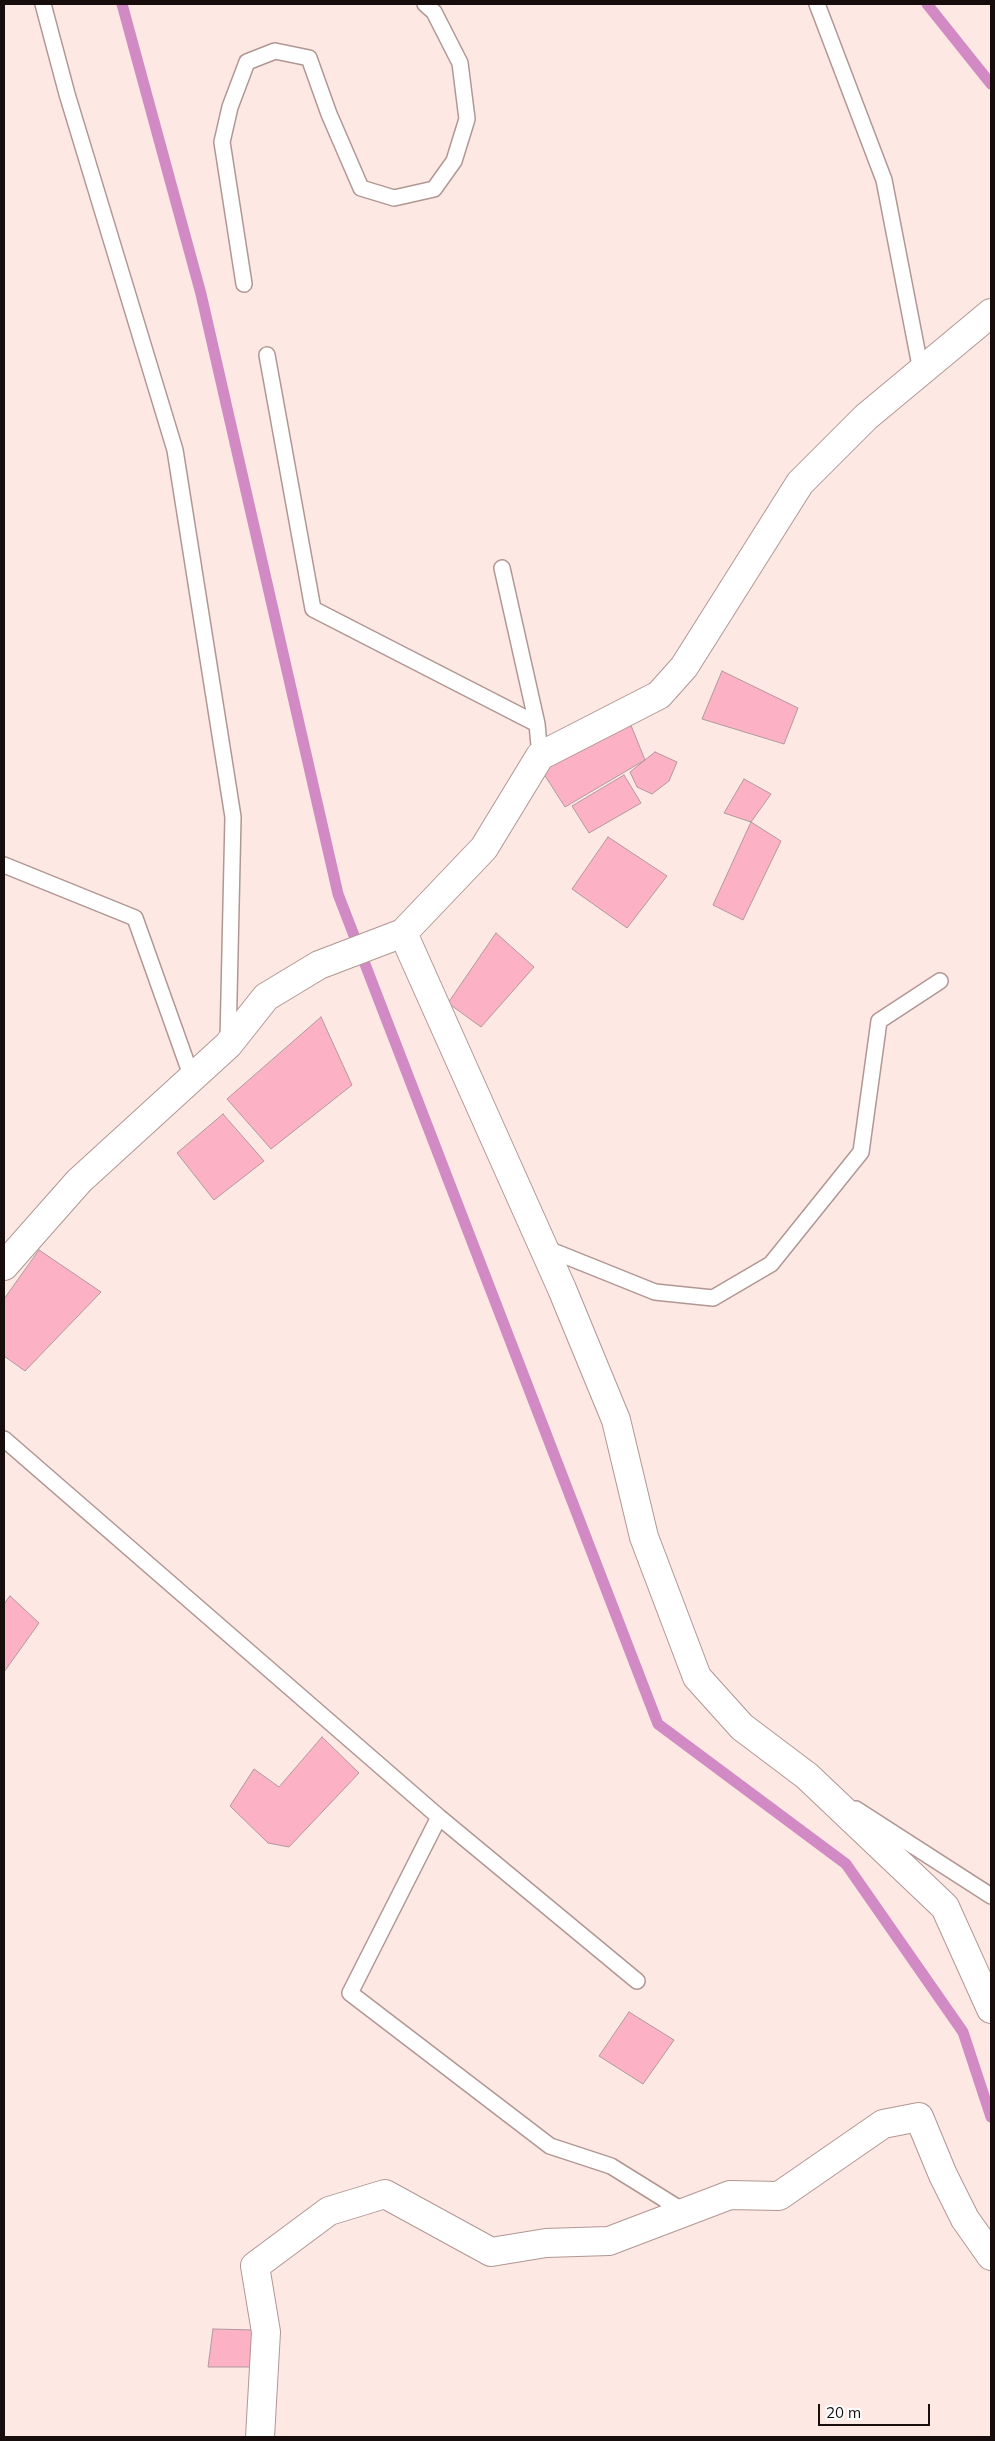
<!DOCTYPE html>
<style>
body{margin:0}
#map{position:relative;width:995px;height:2441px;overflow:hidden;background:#fee8e4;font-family:Mulish,sans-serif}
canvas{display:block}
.frame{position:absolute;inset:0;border:5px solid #160d0c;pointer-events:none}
.scale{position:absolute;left:818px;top:2404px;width:112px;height:22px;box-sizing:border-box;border:2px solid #160d0c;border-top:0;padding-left:6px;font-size:15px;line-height:18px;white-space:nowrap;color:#160d0c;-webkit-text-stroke:4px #fff;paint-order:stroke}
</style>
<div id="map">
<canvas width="995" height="2441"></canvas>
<div class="frame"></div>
<div class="scale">20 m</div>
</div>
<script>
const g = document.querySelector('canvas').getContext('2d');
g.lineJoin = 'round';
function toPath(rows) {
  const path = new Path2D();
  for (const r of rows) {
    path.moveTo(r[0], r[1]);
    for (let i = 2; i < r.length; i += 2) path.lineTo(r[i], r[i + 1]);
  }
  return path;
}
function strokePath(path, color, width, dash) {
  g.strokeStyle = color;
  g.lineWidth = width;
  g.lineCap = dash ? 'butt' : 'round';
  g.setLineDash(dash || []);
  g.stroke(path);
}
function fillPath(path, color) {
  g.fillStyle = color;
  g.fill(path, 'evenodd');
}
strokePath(toPath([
 [122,4,201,294,338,894,658,1724,846,1864,963,2032,991,2117],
 [927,4,991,84]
]), '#d28ac4', 11);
const building = toPath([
 [722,671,798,708,784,744,702,719,722,671],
 [630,723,645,760,565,807,542,771,630,723],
 [655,752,677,762,669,781,652,794,637,787,630,772,655,752],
 [624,775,641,803,589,833,572,806,624,775],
 [744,779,771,794,751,822,724,813,744,779],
 [751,822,781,841,743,920,713,905,751,822],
 [608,837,667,876,627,928,572,889,608,837],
 [496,933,534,967,481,1027,448,1003,496,933],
 [321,1017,352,1085,271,1149,227,1099,321,1017],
 [223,1114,264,1161,214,1200,177,1153,223,1114],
 [39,1250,101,1292,25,1371,4,1356,4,1299,39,1250],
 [10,1596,39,1623,4,1672,4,1604,10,1596],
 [322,1737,359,1773,289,1847,268,1843,230,1806,254,1769,279,1787,322,1737],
 [629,2012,674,2040,643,2084,599,2056,629,2012],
 [213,2329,256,2330,253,2367,208,2367,213,2329]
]);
fillPath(building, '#fcb1c5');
strokePath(building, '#b1989e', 1);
const lane = toPath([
 [43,4,67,94,175,450,233,817,228,1041],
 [817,4,884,180,921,371],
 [244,284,222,142,230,107,247,62,275,51,309,58,329,114,361,188,394,198,434,189,454,161,467,119,460,63,434,12,425,4],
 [267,355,313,609,537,724],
 [502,568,537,724,540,756],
 [4,865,135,918,192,1078],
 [543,1247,655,1292,713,1298,771,1264,861,1152,879,1021,940,981],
 [4,1439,439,1817,637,1981],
 [856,1809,991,1896],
 [439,1817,350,1993,550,2146,611,2166,685,2212]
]);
const street = toPath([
 [403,933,562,1289,616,1420,644,1537,697,1677,742,1727,807,1776,945,1907,991,2009],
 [4,1266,79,1181,228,1045,266,997,319,965,403,933,484,848,540,756,659,695,684,667,800,483,866,417,991,313],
 [260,2437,266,2332,255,2266,329,2211,385,2194,491,2252,546,2243,609,2241,730,2195,779,2196,883,2124,919,2117,943,2175,965,2219,991,2256]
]);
strokePath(lane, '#b19793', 18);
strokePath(street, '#b19793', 30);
strokePath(lane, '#fff', 15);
strokePath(street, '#fff', 28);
</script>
